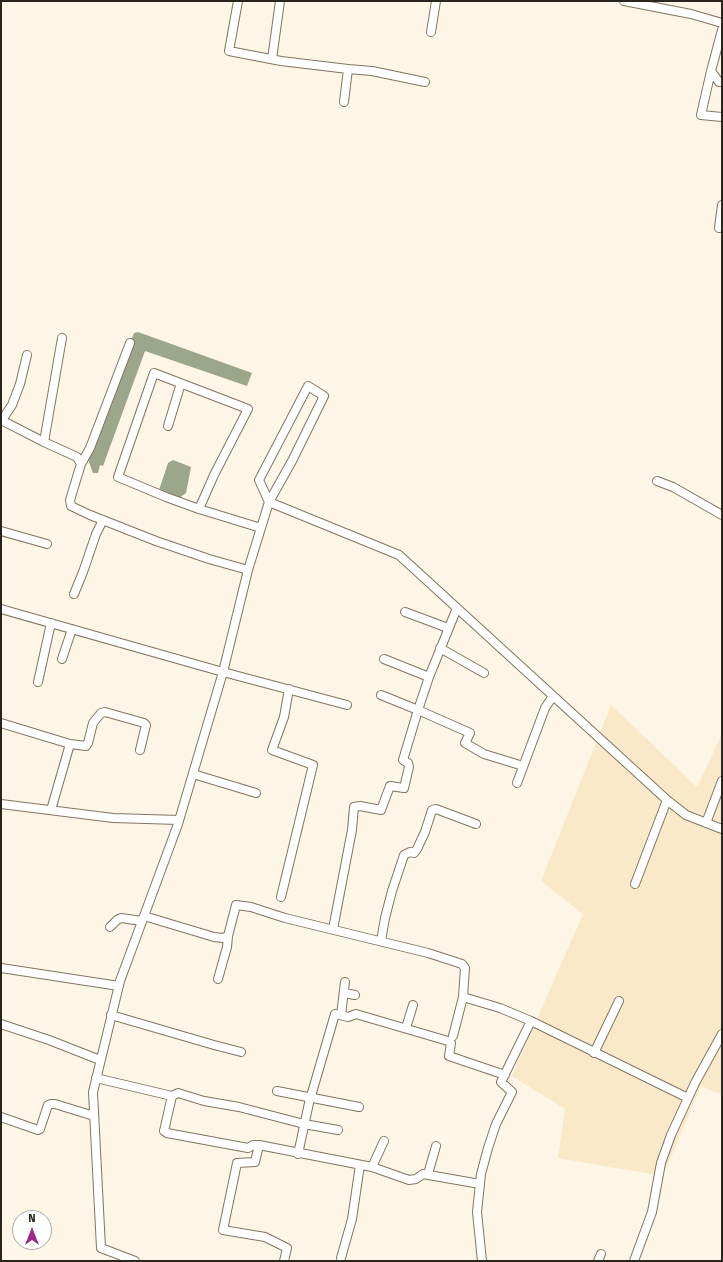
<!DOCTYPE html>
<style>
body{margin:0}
#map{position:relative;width:723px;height:1262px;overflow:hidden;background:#fdf5e6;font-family:"Fira Sans",sans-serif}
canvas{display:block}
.frame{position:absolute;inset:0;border:2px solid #2a251c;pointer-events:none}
.north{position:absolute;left:12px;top:1210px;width:40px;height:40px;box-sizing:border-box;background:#fff;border:1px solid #aaa8a4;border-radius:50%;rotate:0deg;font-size:11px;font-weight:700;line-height:16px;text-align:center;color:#2a251c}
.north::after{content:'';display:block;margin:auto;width:14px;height:18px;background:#9f2983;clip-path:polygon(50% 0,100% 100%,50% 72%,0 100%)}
</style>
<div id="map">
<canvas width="723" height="1262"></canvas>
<div class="frame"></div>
<div class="north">N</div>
</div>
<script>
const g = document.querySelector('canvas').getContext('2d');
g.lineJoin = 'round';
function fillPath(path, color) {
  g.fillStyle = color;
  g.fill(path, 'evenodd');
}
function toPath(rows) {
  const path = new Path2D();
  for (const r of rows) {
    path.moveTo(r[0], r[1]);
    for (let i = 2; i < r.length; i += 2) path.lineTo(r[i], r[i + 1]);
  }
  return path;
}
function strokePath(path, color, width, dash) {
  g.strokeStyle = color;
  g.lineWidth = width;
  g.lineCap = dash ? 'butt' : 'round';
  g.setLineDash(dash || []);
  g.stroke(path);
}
fillPath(toPath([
 [611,705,697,787,722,734,722,1095,701,1086,663,1176,558,1158,565,1109,512,1076,583,914,541,881]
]), '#fae9c9');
fillPath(toPath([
 [138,332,252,373,247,386,145,351,103,466,100,465,98,473,93,473,87,457,134,333],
 [173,460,191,467,186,493,178,499,159,490,168,463]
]), '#9ca68b');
const minor = toPath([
 [238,1,229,51,281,61,348,69],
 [624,1,691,14,722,23],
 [722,30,711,71,719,82,722,82],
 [431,32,436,1],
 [272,59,280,1],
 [711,71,701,115,722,117],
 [344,102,348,69,372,71,425,82],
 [719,228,722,205],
 [308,386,324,396,292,461,269,502,259,480,308,386],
 [1,420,44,442,77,457,81,464,70,500,71,506,90,515,156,541,209,559,248,570],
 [2,420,12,405,20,384,27,355],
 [168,426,181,383],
 [44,442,62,338],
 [81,464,90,448,130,343],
 [657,481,673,487,722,515],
 [199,509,214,475,248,409,154,373,118,477,166,497,199,509,261,528],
 [1,531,47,544],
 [74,594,83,572,96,534,103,520],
 [457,608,429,677,418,710,470,733,465,743,484,754,523,766],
 [1,609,223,672,347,705],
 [405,612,448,628],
 [440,648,484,673],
 [62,659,72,629],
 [384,659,429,677],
 [38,682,51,623],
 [1,723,70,744,51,810],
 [70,744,86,746,88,743,93,723,101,713,105,712,144,723,146,725,140,750],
 [193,774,256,793],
 [517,783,545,708,553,696],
 [1,804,113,818,179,820],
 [706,823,722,781],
 [635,884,667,800],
 [281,897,313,765,272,750,284,717,289,689],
 [144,916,214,937,223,938,228,936,236,905,251,907,285,918,428,953,462,964,465,968,463,997,500,1008,531,1021,688,1098],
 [110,927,117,920,121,918,142,921],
 [333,929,352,830,354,807,360,806,381,810,390,786,404,788,409,767,408,763,403,760,418,710,381,695],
 [381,941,385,918,392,891,404,855,410,852,414,853,417,849,425,832,432,810,436,809,476,824],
 [1,968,119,986],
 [218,979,227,947,228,936],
 [344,993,355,995],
 [111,1015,214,1045,241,1052],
 [341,1015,345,982],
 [1,1024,49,1040,100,1060],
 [406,1028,413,1005],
 [453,1036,463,997],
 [594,1053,619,1001],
 [96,1078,172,1096,164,1131,167,1133,248,1148,253,1145,259,1145,372,1167,409,1180,416,1179,423,1174,480,1184],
 [277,1091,359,1107],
 [172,1096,178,1093,204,1101,239,1107,304,1124,338,1130],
 [1,1117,38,1130,40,1129,48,1105,51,1104,55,1104,94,1116],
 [259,1145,255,1162,237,1163,223,1230,265,1237,287,1248,284,1261],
 [298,1154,309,1103,335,1014,348,1017,356,1014,448,1041,451,1043,449,1056,505,1075],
 [372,1167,384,1141],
 [428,1174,436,1146],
 [341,1258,352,1219,360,1165],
 [135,1261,101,1248,93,1092,120,981,178,824,223,672,248,570,269,502,399,555,667,800,686,815,722,829],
 [482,1261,477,1212,481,1174,488,1148,496,1124,512,1092,501,1082,531,1021],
 [598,1261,601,1254],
 [634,1261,652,1212,661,1163,671,1135,695,1083,722,1034]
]);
strokePath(minor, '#81755f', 10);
strokePath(minor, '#fff', 8);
</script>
